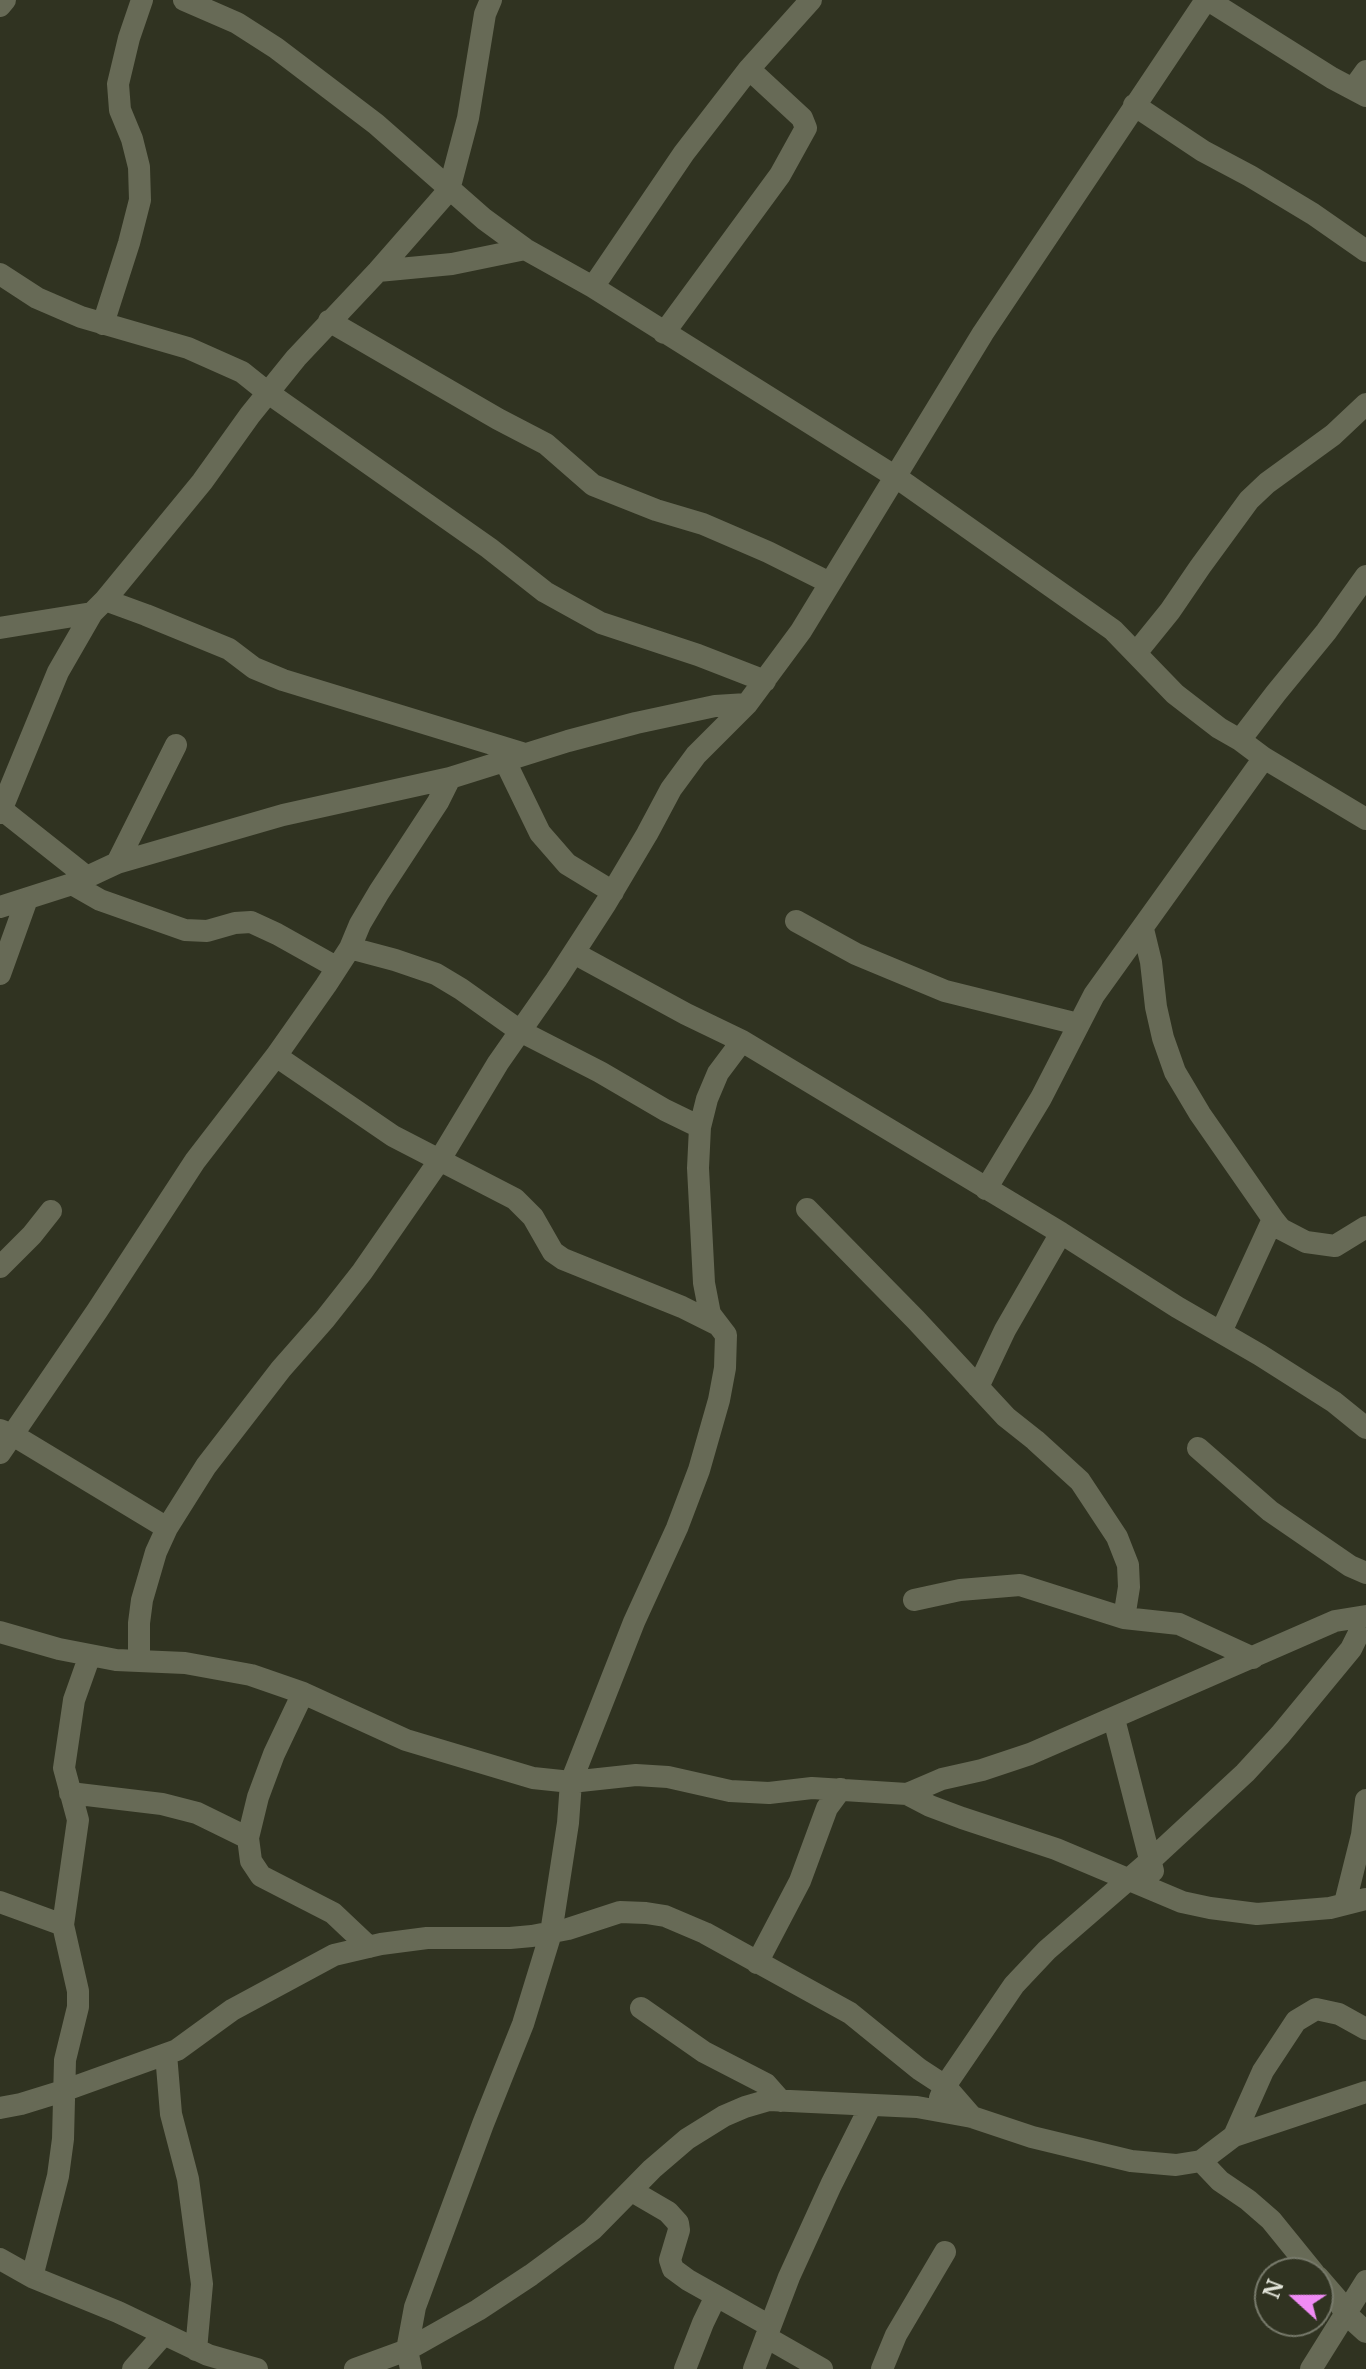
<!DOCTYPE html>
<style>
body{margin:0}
#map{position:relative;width:1366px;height:2369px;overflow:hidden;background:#303321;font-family:Merriweather,serif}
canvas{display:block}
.north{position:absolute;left:1254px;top:2257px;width:80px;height:80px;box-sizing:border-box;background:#303321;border:2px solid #777a6b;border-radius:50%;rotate:291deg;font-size:22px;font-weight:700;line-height:32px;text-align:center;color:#e2e4d9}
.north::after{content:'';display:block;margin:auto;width:28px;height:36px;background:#f08bf5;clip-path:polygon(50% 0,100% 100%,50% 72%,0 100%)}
</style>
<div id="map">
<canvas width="1366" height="2369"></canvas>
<div class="north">N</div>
</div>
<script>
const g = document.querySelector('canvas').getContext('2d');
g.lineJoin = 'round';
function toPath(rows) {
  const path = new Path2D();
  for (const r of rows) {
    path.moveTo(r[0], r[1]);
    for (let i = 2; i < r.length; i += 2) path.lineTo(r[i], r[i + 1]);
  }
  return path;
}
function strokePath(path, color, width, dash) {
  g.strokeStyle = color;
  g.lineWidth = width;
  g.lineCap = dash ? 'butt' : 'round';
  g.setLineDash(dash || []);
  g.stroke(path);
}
strokePath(toPath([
 [184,0,237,23,276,48,376,124,484,219,525,249,593,287,896,477,1113,630,1175,694,1219,728,1240,740,1264,758,1366,819],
 [1208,0,1332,78,1366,96],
 [0,6,5,0],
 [1353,89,1366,71],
 [1134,105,1203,151,1250,176,1313,214,1366,251],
 [378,271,452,264,525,249],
 [0,274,37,298,81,317,188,348,242,372,267,392,489,548,545,592,601,623,698,655,765,681],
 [593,287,684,153,749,69,811,0],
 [329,321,498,419,546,444,593,485,656,510,703,524,768,552,830,583],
 [103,324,129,243,140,200,139,167,132,139,120,110,118,84,129,38,142,0],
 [664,333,780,175,806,128,802,118,749,69],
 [105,600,146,615,229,649,254,668,283,680,525,754],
 [0,628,92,613],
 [1136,653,1170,611,1200,567,1249,500,1267,483,1333,435,1366,404],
 [1240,740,1276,693,1326,632,1366,576],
 [505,761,540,833,567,864,613,892],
 [0,808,87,877],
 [0,813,58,672,92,613,105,600,202,482,250,415,296,358,378,271,449,190,468,118,485,14,491,0],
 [117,863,176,745],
 [72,884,100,900,185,930,207,931,235,923,251,922,277,934,336,967],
 [0,907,72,884,117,863,283,815,450,778,568,741,636,723,715,706,747,704],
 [796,921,856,954,945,991,1078,1024],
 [1143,929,1151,962,1156,1007,1163,1038,1175,1072,1200,1114,1273,1219,1281,1229,1306,1242,1335,1246,1366,1227],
 [350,948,395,960,436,974,461,989,520,1031,600,1072,665,1110,700,1127],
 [574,953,686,1014,742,1041,1061,1233,1177,1307,1260,1355,1334,1402,1366,1428],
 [0,974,27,899],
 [276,1056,393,1136,515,1199,533,1217,553,1252,563,1259,682,1307,718,1325],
 [986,1189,1041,1098,1094,995,1264,758],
 [807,1209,916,1320,1006,1417,1035,1440,1080,1481,1117,1537,1128,1565,1129,1587,1124,1618],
 [0,1267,32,1235,51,1211],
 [1221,1332,1273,1219],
 [978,1387,1005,1330,1061,1233],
 [0,1430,13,1435,167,1528],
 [1198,1448,1270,1511,1350,1566,1366,1573],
 [0,1453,97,1311,195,1161,276,1056,326,985,350,948,360,924,379,892,438,802,450,778],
 [914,1600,960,1590,1020,1585,1124,1618,1179,1624,1253,1658],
 [0,1632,59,1649,116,1660,185,1663,251,1675,303,1693,406,1740,533,1778,571,1782,636,1775,668,1777,730,1791,769,1793,812,1788,907,1794,942,1779,982,1770,1030,1754,1335,1621,1366,1616],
 [139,1660,139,1623,142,1600,156,1552,167,1528,206,1466,281,1369,325,1319,362,1272,439,1161,498,1063,556,980,606,903,647,834,671,789,696,755,747,704,801,631,983,333,1206,0],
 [303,1693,274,1754,258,1797,248,1838,251,1861,261,1876,333,1913,369,1947],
 [1114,1719,1153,1871],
 [70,1793,162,1804,197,1813,248,1838],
 [907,1794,930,1806,962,1818,1056,1849,1182,1902,1210,1908,1257,1914,1330,1908,1366,1899],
 [0,1902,63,1925],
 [1345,1903,1362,1835,1366,1800],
 [757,1963,800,1881,827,1808,841,1789],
 [641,2008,704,2052,766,2084,781,2101],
 [166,2054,171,2114,188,2179,202,2284,196,2350],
 [940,2098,945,2086,1014,1985,1047,1950,1151,1860,1245,1773,1280,1735,1351,1649,1366,1619],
 [0,2108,21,2104,63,2091,177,2050,232,2010,334,1955,381,1944,427,1938,510,1938,532,1936,568,1929,620,1912,646,1913,665,1916,705,1933,850,2013,919,2069,945,2086,972,2117],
 [1234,2136,1263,2071,1296,2021,1316,2009,1339,2014,1366,2029],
 [1201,2161,1220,2181,1248,2200,1271,2220,1314,2273],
 [632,2191,668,2212,678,2223,679,2230,670,2260,673,2269,688,2280,770,2326],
 [0,2259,32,2277,118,2312,208,2355,257,2369],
 [32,2277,58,2176,63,2139,65,2060,78,2007,78,1991,63,1925,78,1820,64,1768,74,1700,90,1655],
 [1318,2277,1337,2299,1345,2313,1366,2332],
 [766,2337,822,2369],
 [133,2369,164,2334],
 [355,2369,407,2350,478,2310,531,2275,592,2230,652,2169,687,2139,724,2116,745,2107,769,2100,917,2107,972,2117,1032,2137,1131,2161,1176,2165,1201,2161,1234,2136,1366,2092],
 [411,2369,407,2350,415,2307,483,2124,523,2024,551,1933,568,1823,571,1782,634,1622,677,1528,699,1470,719,1400,725,1368,726,1335,710,1314,704,1283,698,1168,700,1127,707,1099,718,1073,742,1041],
 [685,2369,703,2323,716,2296],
 [754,2369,789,2277,831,2185,871,2105],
 [882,2369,896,2335,945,2252],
 [1311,2369,1366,2281]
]), '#676a56', 22);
</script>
